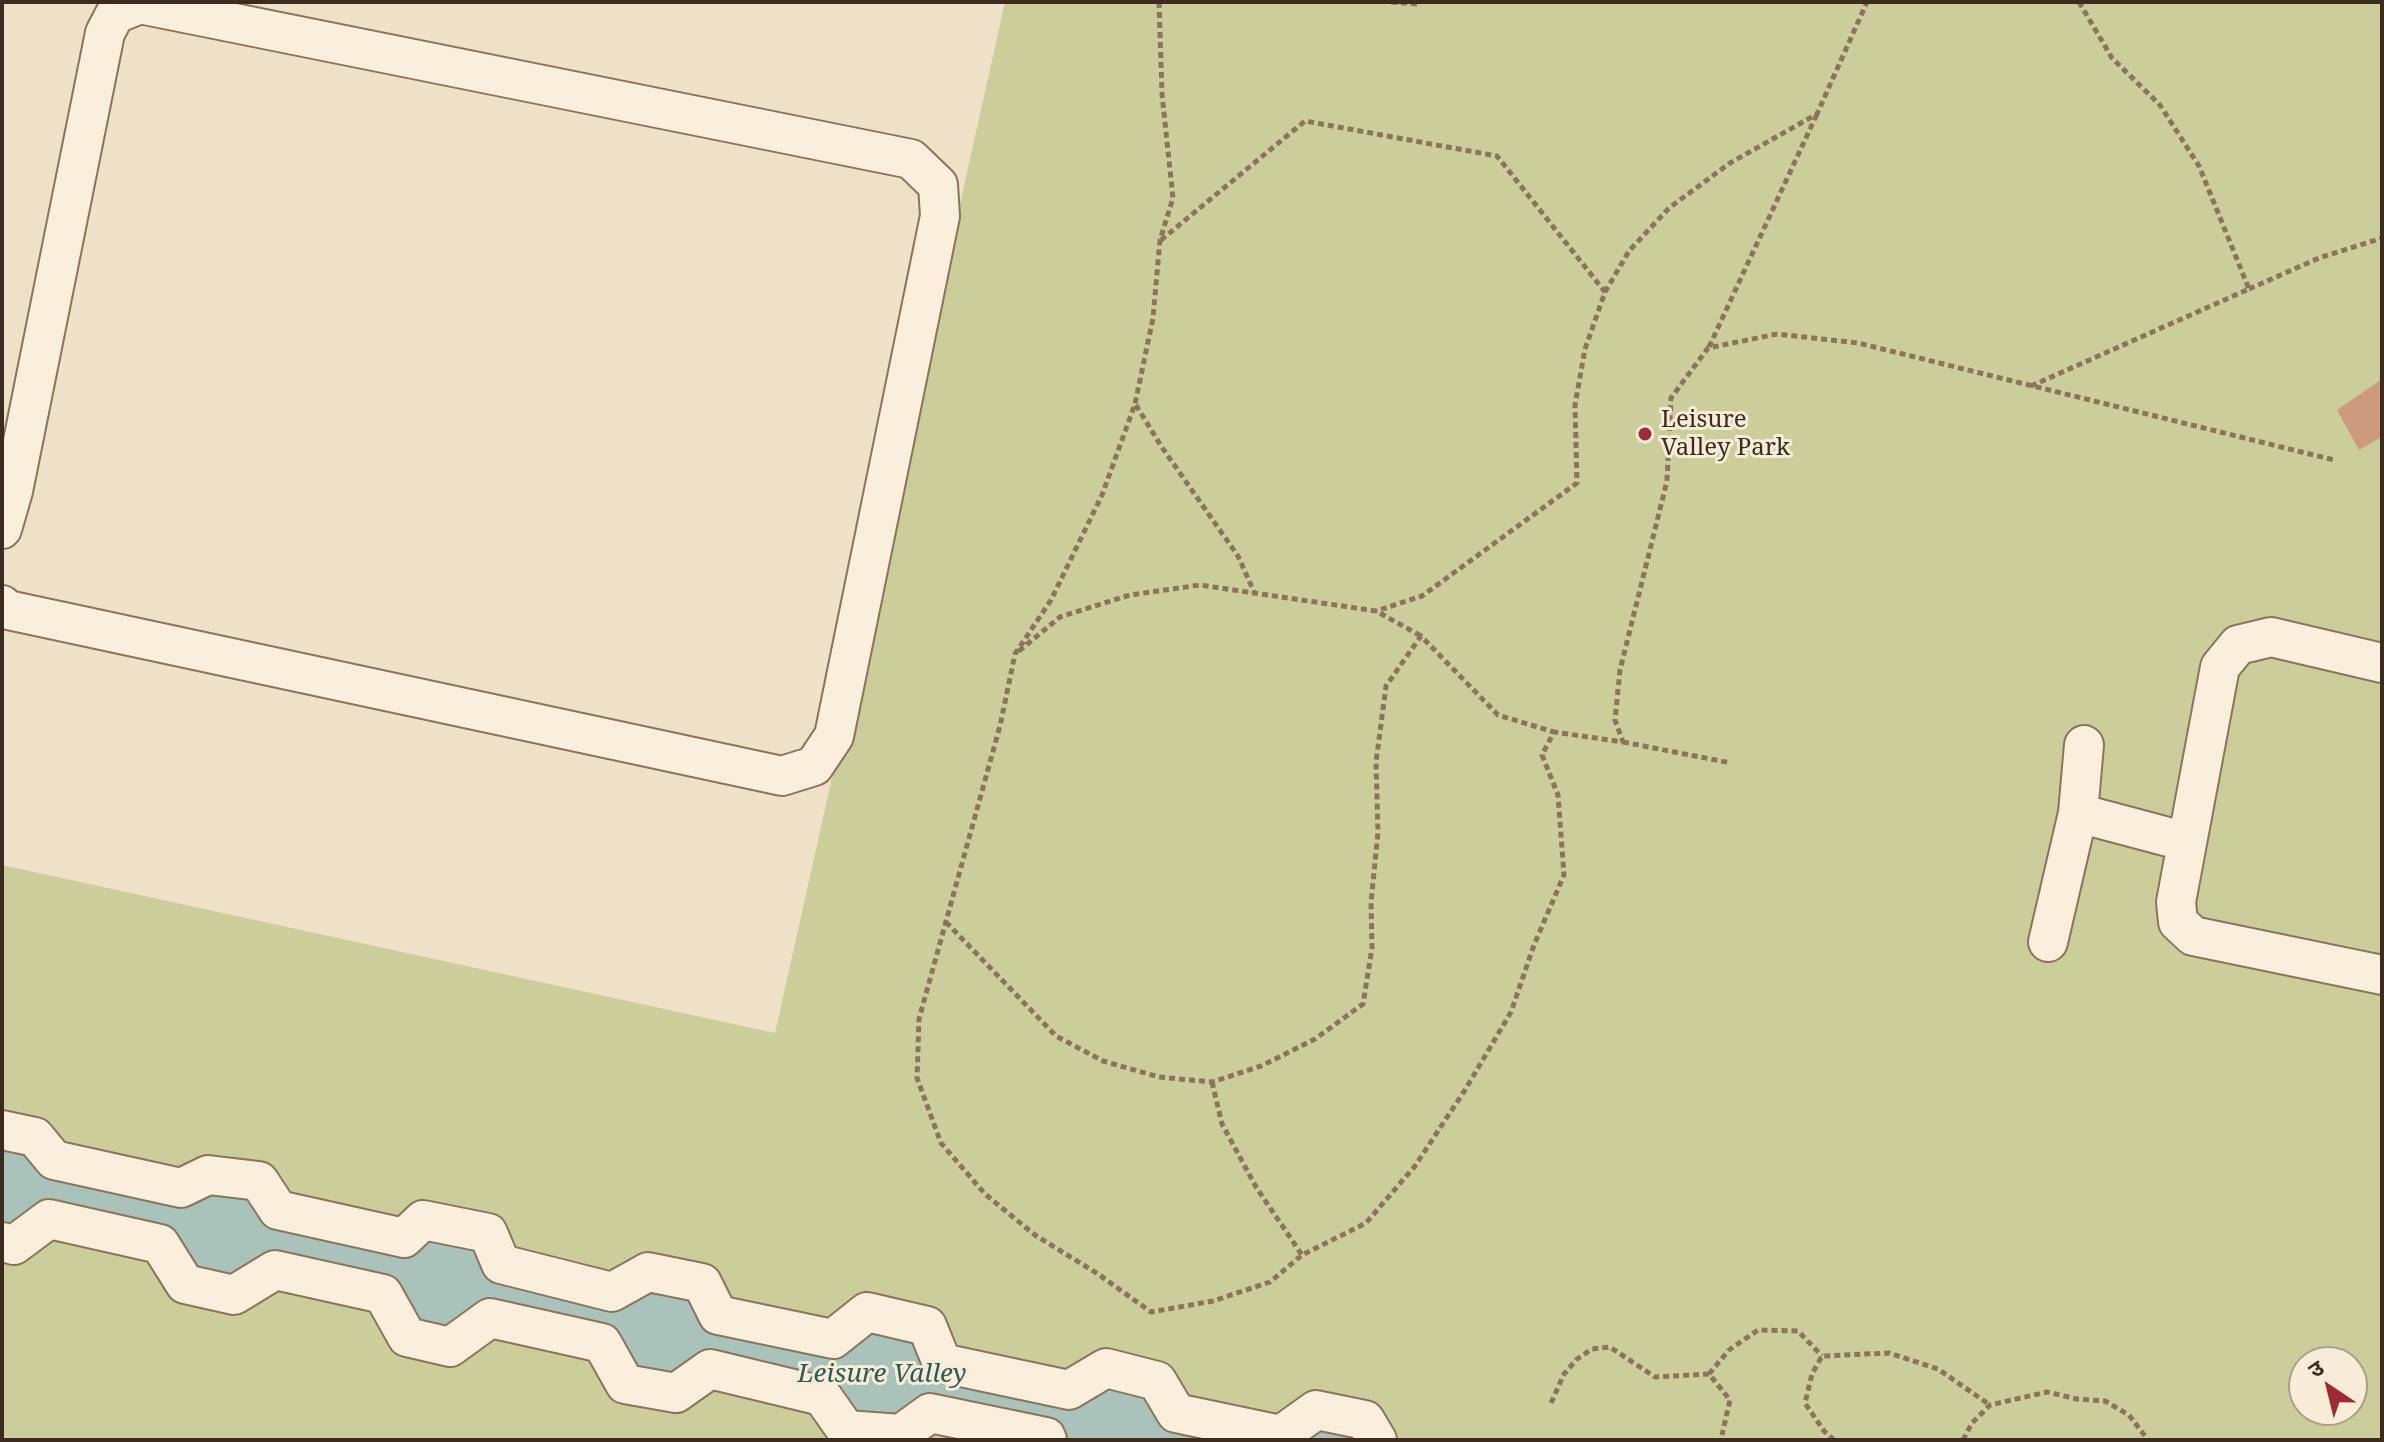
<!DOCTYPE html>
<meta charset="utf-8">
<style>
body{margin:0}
#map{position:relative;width:2384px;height:1442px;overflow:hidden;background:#efe1c8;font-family:"Noto Serif","Noto Sans Devanagari",serif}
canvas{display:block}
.frame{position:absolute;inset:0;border:4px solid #3c2c20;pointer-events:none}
.north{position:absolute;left:2288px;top:1346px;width:80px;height:80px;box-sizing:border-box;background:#f7ecd8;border:2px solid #ac9f8e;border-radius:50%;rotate:325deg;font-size:22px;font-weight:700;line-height:32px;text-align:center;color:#3c2c20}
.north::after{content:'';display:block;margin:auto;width:28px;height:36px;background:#9c2b33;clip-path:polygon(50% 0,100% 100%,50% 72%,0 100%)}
</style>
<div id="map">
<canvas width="2384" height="1442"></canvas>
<div class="frame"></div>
<div class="north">उ</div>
</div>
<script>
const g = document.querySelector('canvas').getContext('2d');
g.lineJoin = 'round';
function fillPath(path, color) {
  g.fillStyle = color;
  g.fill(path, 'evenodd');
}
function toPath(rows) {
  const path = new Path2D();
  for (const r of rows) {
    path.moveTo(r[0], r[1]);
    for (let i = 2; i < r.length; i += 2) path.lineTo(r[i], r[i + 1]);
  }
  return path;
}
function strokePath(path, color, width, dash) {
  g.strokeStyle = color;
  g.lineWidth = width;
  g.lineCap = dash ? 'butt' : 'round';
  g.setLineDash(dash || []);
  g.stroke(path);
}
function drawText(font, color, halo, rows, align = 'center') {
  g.font = font + ' "Noto Serif",serif';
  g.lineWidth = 6;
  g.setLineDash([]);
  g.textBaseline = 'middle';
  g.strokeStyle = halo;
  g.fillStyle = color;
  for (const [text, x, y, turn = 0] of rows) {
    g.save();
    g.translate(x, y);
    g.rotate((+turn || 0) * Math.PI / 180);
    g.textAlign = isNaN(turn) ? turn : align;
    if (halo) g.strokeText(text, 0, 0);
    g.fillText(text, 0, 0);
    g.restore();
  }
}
fillPath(toPath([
 [1005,2,2382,2,2382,1440,2,1440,2,865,775,1033],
 [2304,1362,2352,1362,2352,1410,2304,1410]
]), '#cbce9b');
const water = toPath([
 [2,1130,208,1175,278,1210,423,1220,501,1264,612,1292,648,1272,718,1315,833,1339,867,1312,927,1326,943,1363,1069,1390,1106,1368,1176,1413,1281,1435,1316,1410,1377,1440,1047,1440,930,1413,901,1434,822,1396,625,1384,602,1343,490,1318,450,1347,382,1294,275,1270,234,1295,159,1244,49,1219,2,1242,2,1130]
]);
fillPath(water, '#a9c3ba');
strokePath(water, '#6f9287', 2);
fillPath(toPath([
 [2382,379,2382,437,2359,450,2337,410]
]), '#ce9a7d');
const minor = toPath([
 [2,529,13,491,105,33,115,14,140,4,911,159,938,185,940,216,834,736,814,766,782,776,8,610,2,605],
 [2382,663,2271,637,2238,645,2220,667,2176,902,2178,922,2193,936,2382,975],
 [2084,745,2078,813,2187,842],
 [2048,942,2078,813],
 [2,1130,35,1137,54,1160,181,1188,208,1175,259,1181,278,1210,404,1238,423,1220,488,1233,501,1264,612,1292,648,1272,702,1283,718,1315,833,1339,867,1312,927,1326,942,1363,1069,1390,1106,1368,1157,1381,1176,1413,1281,1435,1316,1410,1365,1420,1377,1440],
 [2,1242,14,1245,49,1219,160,1244,185,1284,234,1295,275,1270,383,1294,407,1337,450,1347,490,1318,602,1343,625,1384,676,1393,710,1369,822,1396,846,1430,901,1434,930,1413,1046,1437,1047,1440]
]);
strokePath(minor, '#8c735c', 42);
strokePath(toPath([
 [1159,2,1162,94,1173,198,1160,240,1153,318,1135,404,1102,495,1051,600,1015,654,1000,726,919,1019,917,1078,941,1143,985,1194,1035,1235,1098,1274,1151,1312,1213,1301,1270,1282,1302,1255,1366,1223,1415,1166,1465,1090,1511,1012,1534,945,1564,875,1558,795,1542,755,1554,732,1623,742,1615,720,1620,670,1667,481,1671,398,1708,348,1777,334,1858,343,2334,460],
 [1391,2,1417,4,1420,2],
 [1161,240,1305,121,1497,156,1605,292,1585,349,1575,405,1577,483,1422,596,1376,611],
 [2249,289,2319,258,2382,238],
 [1605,292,1629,251,1669,208,1730,163,1817,114,1867,2],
 [1709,347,1817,114],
 [2031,386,2249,289,2199,166,2160,105,2112,58,2079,2],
 [1136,405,1161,446,1238,556,1254,592],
 [1019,651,1060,617,1130,595,1200,585,1376,611,1421,636],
 [1623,742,1731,763],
 [946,922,1056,1036,1103,1061,1159,1077,1212,1082,1261,1066,1315,1039,1363,1004,1372,948,1371,903,1378,832,1376,762,1386,686,1421,636,1498,715,1554,732],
 [1212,1082,1222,1124,1256,1187,1302,1255],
 [1709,1374,1729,1350,1758,1330,1798,1331,1822,1356],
 [1551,1403,1564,1374,1577,1359,1592,1349,1610,1347,1655,1377,1709,1374,1730,1400,1722,1435],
 [1834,1440,1824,1431,1805,1403,1812,1374,1822,1356,1889,1353,1938,1369,1990,1405],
 [1963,1440,1972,1423,1990,1405,2047,1392,2077,1399,2105,1401,2129,1415,2148,1440]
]), '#8c735c', 5, [6, 4]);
strokePath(minor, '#faefdc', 38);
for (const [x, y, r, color] of [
 [1645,434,8,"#9c2b33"]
]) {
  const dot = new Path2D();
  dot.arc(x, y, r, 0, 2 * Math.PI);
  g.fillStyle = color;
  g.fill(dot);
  strokePath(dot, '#f7ecd8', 3);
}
drawText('24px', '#3c2c20', '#f7ecd8', [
 ["Leisure",1661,420],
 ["Valley Park",1661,448]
], 'left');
drawText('italic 26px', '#2f5c56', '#f7ecd8', [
 ["Leisure Valley",882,1375]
]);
</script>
